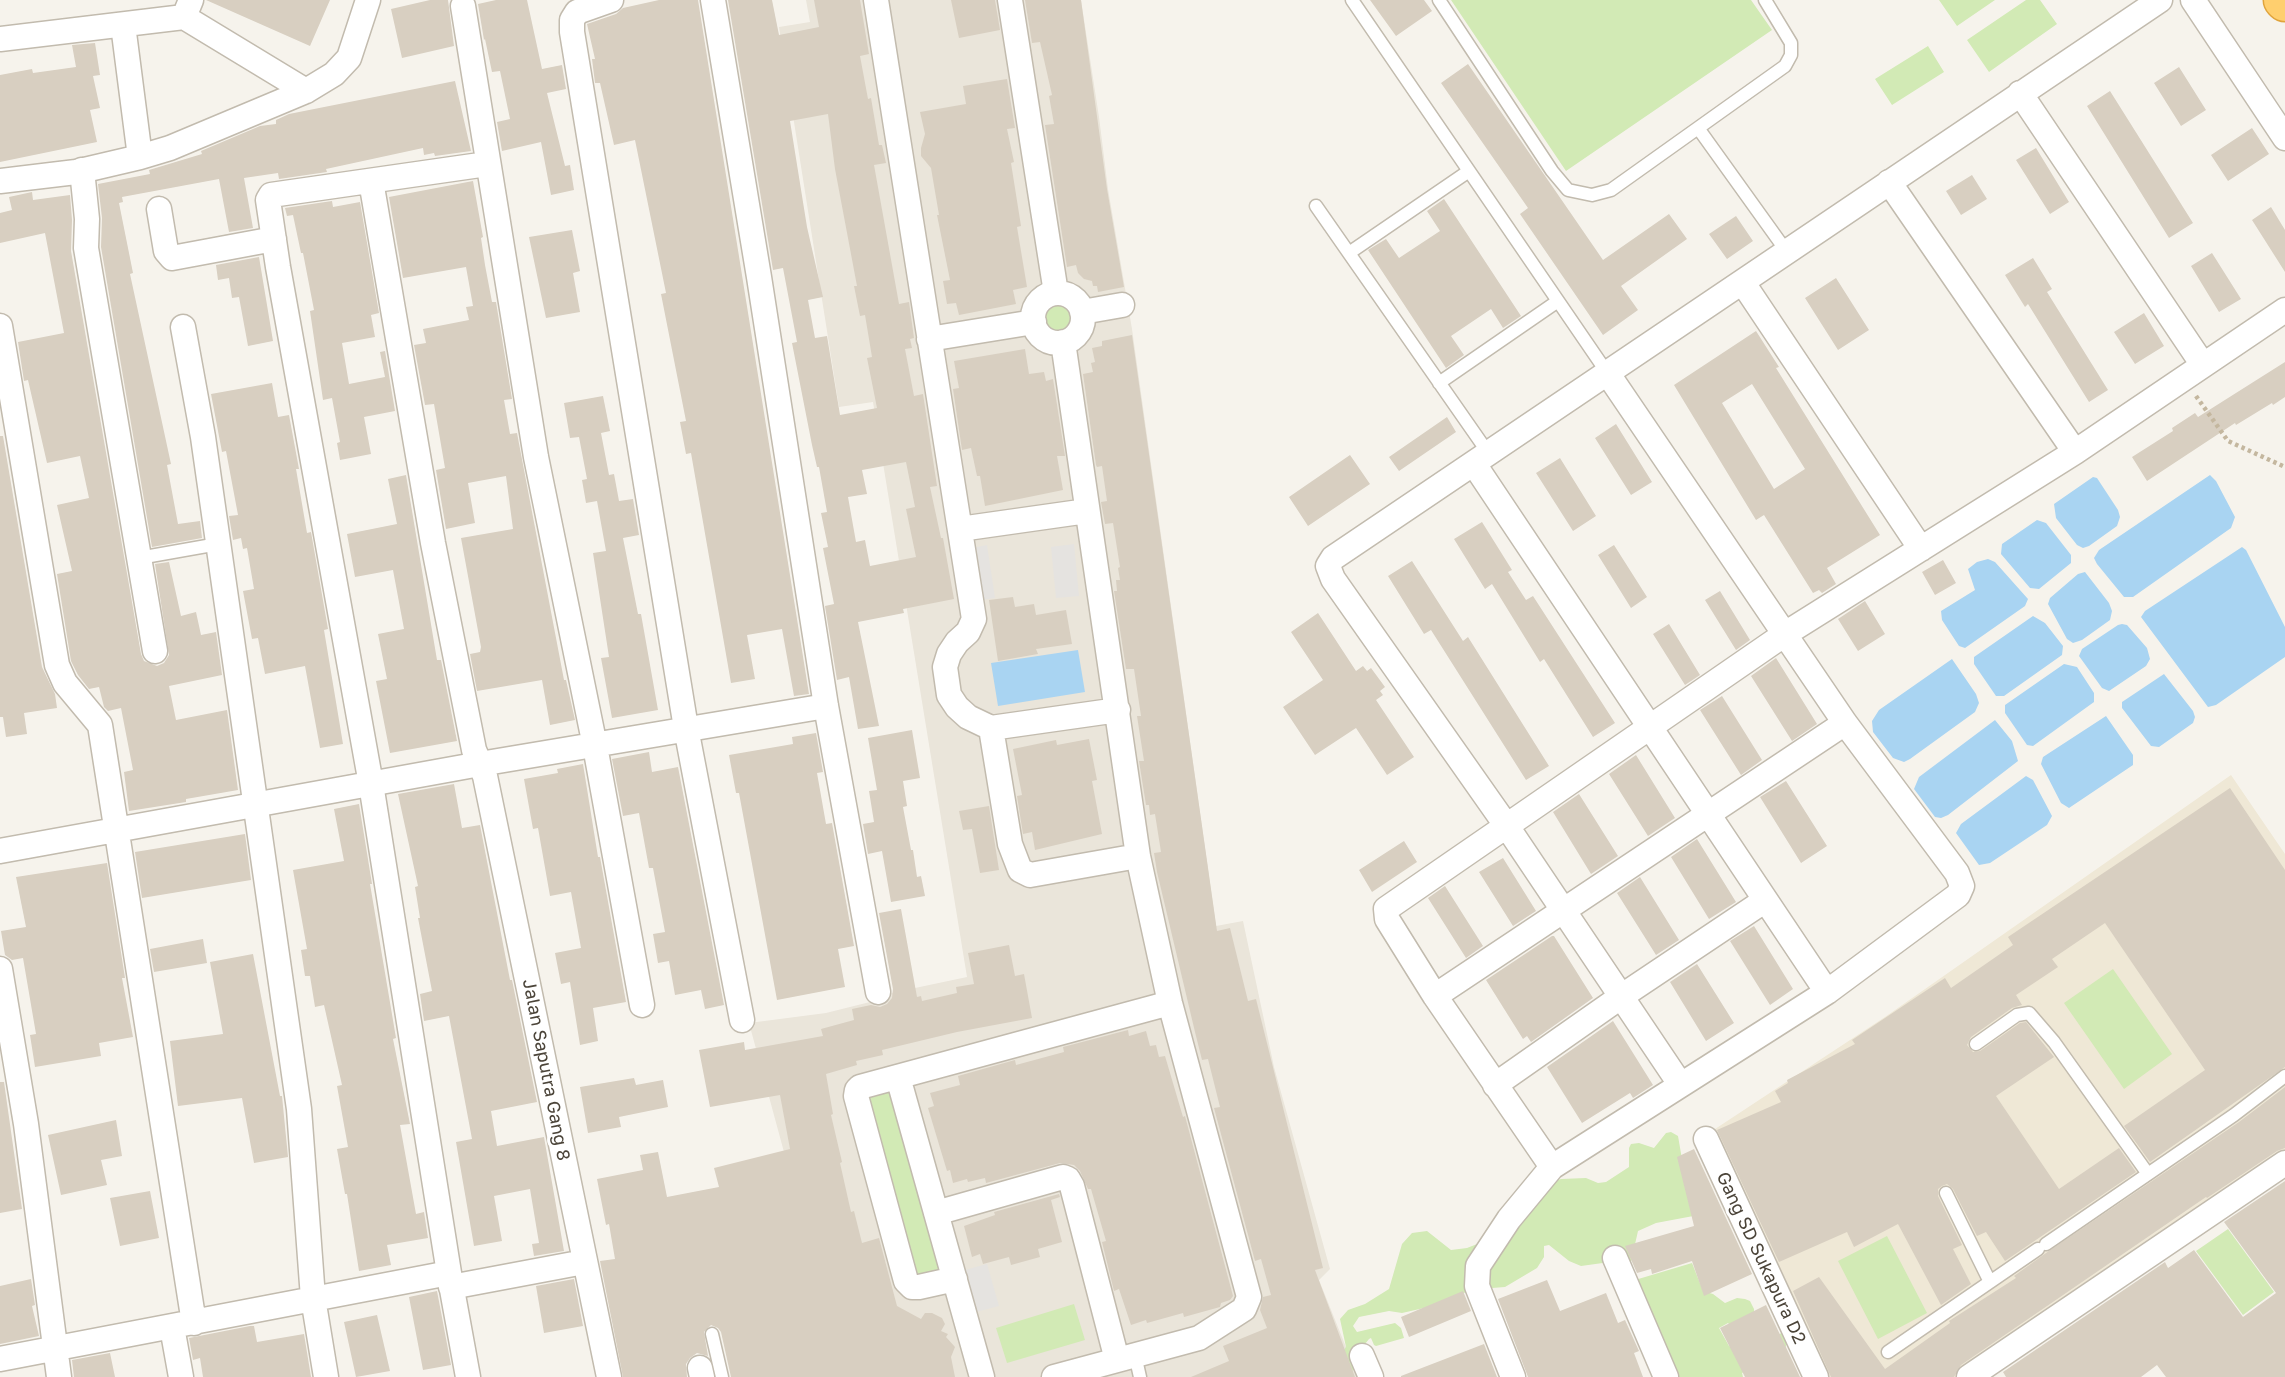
<!DOCTYPE html>
<style>
body{margin:0}
canvas{display:block;background:#f6f3ec}
</style>
<canvas width="2285" height="1377"></canvas>
<script>
const g = document.querySelector('canvas').getContext('2d');
g.lineJoin = 'round';
function fillPath(path, color) {
  g.fillStyle = color;
  g.fill(path, 'evenodd');
}
function toPath(rows) {
  const path = new Path2D();
  for (const r of rows) {
    if (r.length === 3) {
      path.moveTo(r[0] + r[2], r[1]);
      path.arc(r[0], r[1], r[2], 0, 2 * Math.PI);
      continue;
    }
    path.moveTo(r[0], r[1]);
    for (let i = 2; i < r.length; i += 2) path.lineTo(r[i], r[i + 1]);
  }
  return path;
}
function strokePath(path, color, width, dash) {
  g.strokeStyle = color;
  g.lineWidth = width;
  g.lineCap = dash ? 'butt' : 'round';
  g.setLineDash(dash || []);
  g.stroke(path);
}
function drawText(font, color, halo, rows, align = 'center') {
  g.font = font + ' "Golos Text",sans-serif';
  g.lineWidth = 6;
  g.setLineDash([]);
  g.textBaseline = 'middle';
  g.strokeStyle = halo;
  g.fillStyle = color;
  for (const [text, x, y, turn = 0] of rows) {
    g.save();
    g.translate(x, y);
    g.rotate((+turn || 0) * Math.PI / 180);
    g.textAlign = isNaN(turn) ? turn : align;
    if (halo) g.strokeText(text, 0, 0);
    g.fillText(text, 0, 0);
    g.restore();
  }
}
fillPath(toPath([
 [806,0,1081,0,1099,117,1108,189,1132,329,1216,926,1243,921,1274,1067,1330,1269,1319,1280,1358,1377,845,1377,749,1023,826,1013,882,999,882,995,967,977,873,402,839,407,779,27,810,22]
]), '#eae5da');
fillPath(toPath([
 [2231,775,2285,854,2285,1156,1962,1377,1821,1377,1709,1133,1885,1017]
]), '#efe8d6');
fillPath(toPath([
 [1451,0,1751,0,1772,30,1566,171],
 [1939,0,1995,0,1957,26],
 [2026,0,2040,0,2057,24,1989,72,1967,40],
 [1928,46,1944,72,1892,105,1875,79],
 [1058,318,16],
 [2113,969,2172,1054,2124,1089,2064,1003],
 [890,1090,942,1270,915,1276,866,1096],
 [1671,1132,1678,1136,1683,1165,1704,1214,1656,1223,1638,1231,1631,1262,1610,1262,1581,1266,1569,1261,1549,1245,1544,1246,1544,1257,1537,1268,1505,1287,1492,1288,1483,1285,1433,1306,1402,1313,1389,1311,1359,1317,1353,1326,1357,1332,1395,1323,1401,1328,1404,1338,1376,1346,1374,1345,1371,1338,1369,1339,1357,1354,1351,1377,1325,1377,1346,1347,1340,1319,1348,1310,1365,1304,1389,1289,1402,1244,1412,1233,1427,1231,1451,1250,1467,1248,1515,1229,1519,1227,1524,1217,1552,1182,1561,1179,1586,1178,1598,1183,1606,1182,1629,1167,1629,1148,1631,1144,1639,1143,1654,1148,1666,1133],
 [2228,1229,2274,1292,2243,1315,2196,1251],
 [1887,1236,1927,1313,1878,1339,1838,1261],
 [1692,1263,1703,1291,1713,1294,1725,1303,1737,1298,1745,1299,1750,1301,1754,1309,1754,1313,1731,1326,1728,1323,1719,1328,1729,1346,1736,1349,1782,1333,1787,1342,1784,1353,1742,1373,1743,1377,1676,1377,1635,1280],
 [1074,1304,1085,1340,1007,1363,996,1328]
]), '#d2eab5');
fillPath(toPath([
 [1074,544,1079,596,1056,598,1051,547],
 [987,545,995,598,980,600,972,548],
 [987,1264,999,1306,976,1312,965,1270]
]), '#e5e3e0');
fillPath(toPath([
 [2210,475,2216,481,2235,517,2231,528,2133,597,2124,597,2097,564,2094,558,2099,550],
 [2093,477,2097,478,2118,510,2120,517,2117,526,2089,546,2083,548,2077,545,2056,518,2054,504],
 [2037,520,2046,523,2071,555,2071,563,2039,589,2030,588,2001,554,2002,544],
 [2242,547,2246,550,2285,627,2285,657,2216,705,2208,707,2141,617,2145,611],
 [1988,559,1995,562,2028,599,2025,606,1965,648,1959,646,1942,620,1941,611,1975,590,1968,569,1977,562],
 [2085,572,2109,603,2112,611,2110,620,2082,640,2073,643,2067,639,2048,604,2050,598,2078,574],
 [2033,616,2045,623,2063,646,2062,655,2004,696,1996,696,1974,664,1974,657],
 [2122,624,2127,625,2147,648,2150,659,2146,666,2109,691,2102,688,2079,656,2082,649,2118,625],
 [1078,650,1085,692,998,706,991,663],
 [1952,659,1976,694,1979,703,1975,712,1910,759,1904,762,1893,758,1873,732,1872,721,1879,710],
 [2064,664,2077,667,2094,693,2094,702,2033,746,2027,745,2005,713,2005,705],
 [2164,674,2193,711,2195,717,2193,723,2159,747,2151,746,2122,708,2122,702],
 [2106,716,2133,755,2133,765,2069,808,2061,803,2041,764,2043,757],
 [1995,720,2012,741,2018,761,1948,815,1941,818,1935,817,1914,789,1919,777],
 [2026,776,2033,780,2052,816,2047,825,1990,863,1979,865,1956,833,1961,824]
]), '#a9d4f2');
fillPath(toPath([
 [206,0,330,0,310,46],
 [430,0,448,0,454,46,402,58,391,9],
 [496,0,527,0,542,69,562,65,566,89,547,93,565,166,570,165,574,190,551,195,541,142,502,151,497,122,510,119,500,71,492,72,485,39,484,40,478,4],
 [659,0,698,0,809,694,794,696,782,629,747,635,755,679,731,683,691,453,686,454,680,422,686,421,661,294,666,293,635,140,614,145,600,83,595,83,592,59,595,59,587,24,616,14,623,8],
 [728,0,772,0,779,35,819,27,814,0,860,0,869,54,860,56,868,99,871,98,879,145,882,145,886,163,874,165,899,304,909,302,914,338,910,339,912,348,905,349,914,396,923,394,937,486,930,487,941,538,943,538,954,599,903,609,904,613,858,622,879,726,858,729,849,677,837,680,825,606,834,604,823,548,828,547,821,513,827,512,819,467,817,467,812,445,792,343,797,342,783,268,773,270],
 [828,114,835,169,857,286,854,286,860,316,865,315,872,357,867,358,877,408,840,415,827,336,815,338,808,300,823,297,807,227,790,121],
 [906,462,915,507,906,509,916,557,870,566,865,540,856,542,848,497,867,494,862,470],
 [951,0,995,0,1000,30,959,38],
 [1025,0,1081,0,1107,189,1124,287,1098,292,1097,286,1093,286,1092,281,1084,279,1078,273,1076,265,1067,267,1045,125,1054,124,1049,96,1052,95,1040,42,1032,43],
 [1370,0,1424,0,1432,11,1396,36],
 [95,43,100,75,93,76,100,108,90,110,97,142,0,162,0,75,32,69,33,73,76,67,72,45],
 [1468,64,1603,260,1669,214,1687,239,1621,286,1638,310,1603,335,1520,214,1528,208,1441,83],
 [2179,67,2206,110,2181,126,2154,83],
 [1007,79,1015,128,1007,129,1014,162,1011,163,1021,226,1017,227,1027,287,1013,290,1016,304,959,315,956,303,947,304,943,281,950,280,937,215,939,215,931,168,921,156,921,148,925,134,920,112,966,104,963,86],
 [455,81,471,151,435,156,434,153,424,155,423,148,326,169,327,172,279,179,278,173,244,178,253,228,229,232,219,179,122,197,123,202,119,203,133,273,130,274,171,464,167,465,178,524,200,521,202,538,152,547,101,247,102,218,98,184,150,174,149,170,202,154,201,151,260,126,276,124,276,120,289,114],
 [2110,91,2193,223,2169,238,2087,106],
 [2252,128,2269,154,2228,181,2211,155],
 [2036,148,2069,202,2050,214,2016,160],
 [1972,175,1987,199,1961,215,1946,191],
 [473,181,483,237,481,238,485,265,492,302,496,302,512,399,504,400,510,434,517,433,564,680,566,680,575,720,550,725,542,680,477,691,470,654,480,652,481,647,461,538,513,529,506,476,468,483,475,523,446,529,436,470,445,468,434,404,425,405,414,345,426,343,423,329,469,320,466,307,473,306,466,267,403,278,389,197],
 [32,192,33,200,70,195,72,220,71,251,141,654,144,661,157,666,164,663,169,655,155,564,169,562,181,616,196,612,201,635,216,632,222,675,169,686,176,720,227,710,238,790,186,799,186,802,129,811,124,772,133,770,121,708,108,711,104,707,99,687,89,689,78,675,71,661,57,574,72,571,57,505,89,498,80,456,47,463,28,380,24,381,18,342,64,333,45,233,0,243,0,213,12,210,9,197],
 [1444,199,1521,316,1503,328,1491,309,1451,336,1464,355,1446,368,1368,250,1386,239,1399,258,1440,231,1427,211],
 [332,201,333,207,360,202,379,313,371,315,375,337,342,343,349,384,385,377,380,352,385,351,395,411,364,417,371,454,340,460,337,443,340,442,332,398,323,400,310,311,314,310,303,253,301,253,293,215,287,216,285,208],
 [2271,207,2285,230,2285,272,2252,220],
 [1736,216,1753,241,1727,259,1709,234],
 [572,230,580,271,573,273,580,312,546,318,529,237],
 [2212,253,2241,299,2219,312,2191,266],
 [259,257,273,341,248,346,239,297,232,298,229,278,218,280,216,265],
 [2033,258,2052,289,2047,292,2108,390,2089,402,2028,304,2025,307,2005,275],
 [1836,278,1869,330,1838,350,1805,298],
 [2144,313,2164,346,2135,364,2114,332],
 [1756,331,1779,367,1776,368,1880,535,1827,568,1836,584,1822,593,1819,590,1813,593,1764,515,1756,520,1674,385],
 [1752,384,1805,469,1774,489,1722,403],
 [1132,335,1217,931,1230,928,1248,1001,1256,999,1323,1268,1315,1270,1355,1377,1191,1377,1229,1361,1223,1346,1267,1328,1260,1310,1263,1297,1271,1295,1261,1259,1255,1261,1214,1108,1220,1107,1208,1059,1202,1060,1195,1032,1157,872,1154,853,1161,852,1155,814,1150,815,1149,805,1146,805,1139,761,1144,761,1137,716,1141,716,1134,669,1126,669,1114,591,1117,591,1116,580,1120,580,1118,568,1120,567,1113,523,1105,524,1101,502,1107,501,1102,466,1097,467,1096,465,1083,374,1093,372,1091,363,1095,362,1092,348,1102,346,1102,341],
 [1025,349,1029,374,1044,372,1046,381,1053,379,1065,456,1057,456,1063,490,985,506,980,476,977,476,971,448,962,450,953,389,959,388,954,361],
 [2285,362,2285,397,2273,405,2272,403,2236,425,2235,423,2147,481,2132,457,2173,431,2172,428,2195,413,2198,417],
 [272,383,278,417,289,415,299,469,296,469,307,533,311,532,328,629,324,630,343,744,320,748,305,666,265,674,258,638,252,639,243,591,254,589,247,548,243,549,241,538,233,540,229,516,238,515,226,451,222,452,211,394],
 [603,396,610,431,601,433,609,475,614,474,619,501,633,499,639,535,623,538,638,614,641,614,658,710,612,718,601,658,609,657,593,553,606,551,597,501,586,503,582,480,587,479,579,437,570,438,564,403],
 [1447,417,1456,432,1399,471,1389,457],
 [1616,424,1652,482,1631,495,1595,438],
 [0,436,3,436,42,667,55,694,57,708,24,713,27,734,6,737,3,717,0,717],
 [1350,455,1370,484,1308,526,1289,497],
 [1560,458,1596,516,1573,531,1536,473],
 [406,475,437,660,441,660,457,741,390,753,376,681,387,679,378,634,404,629,393,570,355,577,347,534,397,524,388,479],
 [1482,522,1512,570,1508,572,1526,600,1533,596,1615,723,1593,737,1544,659,1540,662,1492,584,1485,589,1454,539],
 [1614,545,1647,597,1631,608,1598,555],
 [1943,560,1956,583,1935,595,1922,572],
 [1412,561,1463,641,1468,637,1549,766,1526,780,1431,630,1424,634,1388,576],
 [1720,591,1750,640,1736,650,1705,600],
 [1013,597,1015,607,1034,604,1036,615,1066,610,1072,644,1036,649,1038,654,998,661,989,600],
 [1865,601,1885,634,1858,651,1838,619],
 [1318,613,1356,671,1363,666,1367,671,1371,668,1385,687,1380,691,1383,695,1376,700,1414,757,1387,775,1356,728,1315,755,1283,707,1323,680,1291,632],
 [1669,624,1700,675,1685,685,1653,634],
 [1776,658,1817,724,1792,741,1751,676],
 [1722,696,1762,760,1741,775,1700,710],
 [912,730,920,778,903,781,907,806,903,807,911,850,913,850,917,877,921,876,925,896,891,902,882,851,868,854,863,824,874,822,869,791,877,790,868,738],
 [816,733,823,772,817,773,826,824,832,823,854,946,838,949,845,987,777,1000,739,793,736,793,729,755,793,744,792,737],
 [1089,739,1097,780,1092,781,1102,834,1035,850,1032,832,1023,834,1017,796,1022,795,1013,749,1056,740,1057,745],
 [649,752,652,772,678,767,724,1005,705,1009,701,990,675,995,669,961,658,963,653,934,665,932,653,868,649,868,639,813,623,816,612,759],
 [1636,755,1675,818,1648,836,1609,774],
 [583,764,598,857,600,857,626,1002,593,1008,598,1041,580,1045,570,982,561,984,555,953,581,948,571,892,550,896,538,828,533,829,524,779,558,773,557,769],
 [1786,781,1827,846,1801,863,1760,797],
 [454,784,462,828,480,825,510,980,512,980,537,1102,491,1111,497,1146,544,1137,564,1251,534,1256,532,1244,539,1243,530,1189,494,1196,502,1241,474,1246,456,1142,472,1139,449,1016,424,1021,420,994,432,991,418,918,420,918,415,887,418,886,398,794],
 [2230,788,2285,870,2285,1067,2150,1162,2124,1126,2205,1070,2105,923,2052,959,2058,967,2016,995,2022,1005,2012,1008,1971,1037,1967,1045,1973,1052,1980,1051,2020,1023,2026,1022,2054,1057,1996,1096,2059,1189,2119,1148,2136,1172,2005,1261,1986,1232,1977,1236,1953,1189,1947,1184,1942,1186,1938,1189,1938,1196,1962,1245,1953,1249,1971,1284,1941,1305,1898,1224,1854,1247,1847,1232,1779,1262,1717,1130,1781,1102,1775,1091,1788,1083,1787,1080,1855,1044,1852,1040,1945,978,1951,988,2013,945,2008,937],
 [1579,794,1618,856,1591,874,1553,812],
 [359,804,372,884,370,884,396,1038,393,1039,410,1124,400,1125,416,1214,424,1212,428,1238,387,1245,391,1265,359,1271,347,1194,345,1194,337,1149,348,1147,337,1086,342,1085,324,1005,315,1007,310,976,305,976,301,950,307,949,293,870,344,861,334,809],
 [989,806,999,870,980,873,972,829,963,830,959,811],
 [245,834,251,880,142,898,135,852],
 [1697,839,1736,902,1709,919,1671,857],
 [1404,841,1417,862,1372,892,1359,870],
 [1503,858,1536,911,1513,926,1479,872],
 [107,863,125,978,122,978,133,1037,99,1043,101,1056,35,1067,30,1035,36,1034,23,958,12,960,5,955,1,931,26,927,16,877],
 [1640,877,1679,940,1656,955,1617,893],
 [1445,886,1483,946,1466,958,1428,898],
 [901,909,917,997,921,996,922,1001,957,993,956,987,974,984,968,953,1009,945,1015,976,1024,974,1032,1018,957,1032,882,1050,883,1055,856,1061,857,1065,826,1074,833,1114,831,1115,842,1162,840,1163,851,1212,854,1211,862,1243,879,1238,897,1306,921,1319,925,1313,932,1313,942,1318,945,1324,941,1331,948,1334,946,1337,955,1347,951,1357,955,1377,731,1377,721,1332,718,1328,711,1325,704,1332,708,1356,697,1353,690,1358,686,1364,687,1377,623,1377,600,1261,615,1259,609,1224,606,1225,597,1179,643,1170,640,1155,658,1152,667,1197,719,1187,714,1168,790,1149,780,1095,710,1107,699,1050,744,1042,745,1050,823,1036,821,1029,854,1020,852,1009,871,1005,880,1007,887,1004,892,998,893,989,879,913],
 [1754,926,1793,989,1770,1005,1730,941],
 [1552,936,1554,936,1593,998,1531,1042,1527,1036,1523,1039,1486,980],
 [203,939,207,963,154,972,150,949],
 [253,954,280,1096,282,1096,288,1157,254,1163,242,1098,178,1106,170,1041,223,1034,210,962],
 [1697,964,1734,1023,1706,1041,1670,982],
 [1613,1021,1653,1085,1633,1098,1630,1093,1582,1123,1547,1067],
 [1128,1030,1129,1036,1146,1031,1150,1046,1156,1045,1159,1057,1165,1056,1183,1117,1185,1116,1233,1296,1230,1300,1221,1303,1220,1307,1184,1317,1183,1313,1147,1323,1146,1320,1131,1325,1119,1289,1114,1291,1102,1242,1106,1241,1091,1189,1088,1189,1080,1171,1074,1165,1060,1163,986,1183,985,1178,968,1182,967,1179,953,1183,950,1170,947,1171,928,1108,934,1106,930,1093,960,1085,958,1076,1015,1060,1016,1065,1064,1052,1063,1047],
 [634,1078,636,1085,663,1080,668,1107,619,1117,621,1127,588,1133,580,1087],
 [0,1082,4,1082,22,1209,0,1213],
 [2285,1087,2285,1148,2277,1151,2207,1198,2206,1197,1961,1365,1954,1377,1831,1377,1793,1291,1819,1277,1885,1369,1950,1323,1949,1321,2016,1278,2014,1276,2046,1253,2239,1122],
 [116,1120,122,1156,101,1160,107,1185,61,1195,48,1135],
 [1694,1149,1752,1274,1704,1296,1692,1261,1652,1274,1651,1269,1637,1273,1625,1246,1694,1226,1677,1157],
 [2285,1181,2285,1377,2166,1377,2157,1365,2141,1377,2006,1377,2003,1372,2165,1262,2168,1268,2194,1250,2243,1317,2276,1293,2224,1222],
 [150,1191,159,1238,120,1246,110,1198],
 [1059,1194,1060,1197,1051,1200,1062,1242,1038,1249,1040,1257,1011,1265,1009,1257,983,1264,980,1254,972,1257,964,1226,995,1215,994,1212],
 [31,1279,35,1305,32,1306,39,1336,0,1344,0,1286],
 [574,1279,583,1326,544,1333,536,1286],
 [1547,1280,1560,1311,1606,1293,1618,1323,1625,1320,1639,1351,1634,1353,1643,1377,1528,1377,1498,1299],
 [437,1291,451,1365,423,1370,409,1297],
 [1463,1291,1471,1311,1409,1337,1401,1317],
 [1766,1305,1800,1377,1745,1377,1720,1328],
 [377,1315,390,1371,356,1377,344,1322],
 [250,1326,254,1326,257,1342,304,1334,311,1377,203,1377,200,1358,193,1360,189,1338],
 [1484,1344,1497,1377,1401,1377,1401,1376],
 [110,1353,115,1377,74,1377,72,1360]
]), '#d8cfc1');
const lane = toPath([
 [1352,0,1608,374],
 [1439,0,1552,171,1568,190,1592,195,1611,190,1785,66,1791,55,1791,43,1765,0],
 [1698,128,1787,252],
 [1316,206,1489,454],
 [1349,253,1469,171],
 [1439,383,1558,301],
 [139,558,218,544],
 [1976,1044,2017,1015,2029,1013,2054,1042,2148,1174],
 [1946,1193,1990,1282],
 [2046,1244,2234,1115,2285,1076],
 [712,1334,722,1377],
 [1888,1352,2038,1249],
 [1135,1355,1140,1377]
]);
const street = toPath([
 [191,0,184,17,306,91],
 [611,0,577,12,572,20,572,32,686,728,742,1020],
 [713,0,759,277,826,706,878,992],
 [876,0,974,619,968,632,957,642,949,654,945,667,949,695,957,707,968,717,991,728,1118,710],
 [1010,0,1056,293],
 [2193,0,2285,138],
 [463,6,536,457,595,746,642,1005],
 [123,25,140,157],
 [0,39,184,17],
 [2020,93,2203,365],
 [82,170,87,219,86,248,155,651],
 [0,181,76,172,140,157,170,148,306,91,334,74,349,58,368,0],
 [371,181,433,543,474,750,485,776,609,1377],
 [1889,182,2075,452],
 [159,209,166,251,172,258,274,239],
 [1743,283,1921,549],
 [1058,318,25],
 [1082,312,1122,305],
 [0,326,57,665,65,683,100,725,194,1323],
 [183,327,203,437,299,1109,313,1298,326,1377],
 [929,339,1034,322],
 [1474,464,1827,992],
 [960,529,1087,511],
 [991,728,1010,844,1020,870,1030,875,1138,856],
 [0,851,480,764,826,706],
 [0,969,26,1124,59,1377],
 [1435,996,1845,723],
 [898,1077,982,1377],
 [1680,1084,1506,825,1333,579,1328,566,1333,558,2160,0],
 [1495,1085,1622,996,1764,901],
 [1706,1139,1816,1377],
 [1552,1167,1435,996,1387,919,1386,909,1785,634,2075,452,2285,310],
 [936,1213,1063,1177,1068,1179,1072,1186,1117,1360],
 [1615,1258,1666,1377],
 [449,1273,468,1377],
 [955,1279,919,1287,912,1287,906,1281,856,1096,857,1090,860,1087,1170,1003],
 [451,1287,584,1262],
 [172,1327,181,1377],
 [1362,1356,1371,1377],
 [0,1359,449,1273,371,784,278,267,268,200,271,195,487,164],
 [700,1368,702,1377],
 [1054,1377,1199,1338,1244,1309,1249,1297,1170,1003,1138,856,1063,342],
 [1513,1377,1477,1286,1478,1266,1509,1219,1552,1167,1827,992,1958,895,1962,886,1957,873,1845,723,1608,374],
 [1969,1377,2285,1163]
]);
const highway = toPath([
 [2283,0,2285,2]
]);
strokePath(lane, '#c2bbae', 15);
strokePath(street, '#c2bbae', 27);
strokePath(highway, '#e0a43c', 41);
strokePath(toPath([
 [2196,396,2228,441,2285,467]
]), '#c4b79f', 4.5, [3.5, 3.5]);
strokePath(lane, '#fff', 12);
strokePath(street, '#fff', 24);
strokePath(highway, '#ffcf6e', 38);
drawText('18px', '#4b4439', '#fff', [
 ["Jalan Saputra Gang 8",546,1070,79],
 ["Gang SD Sukapura D2",1761,1258,65]
]);
</script>
